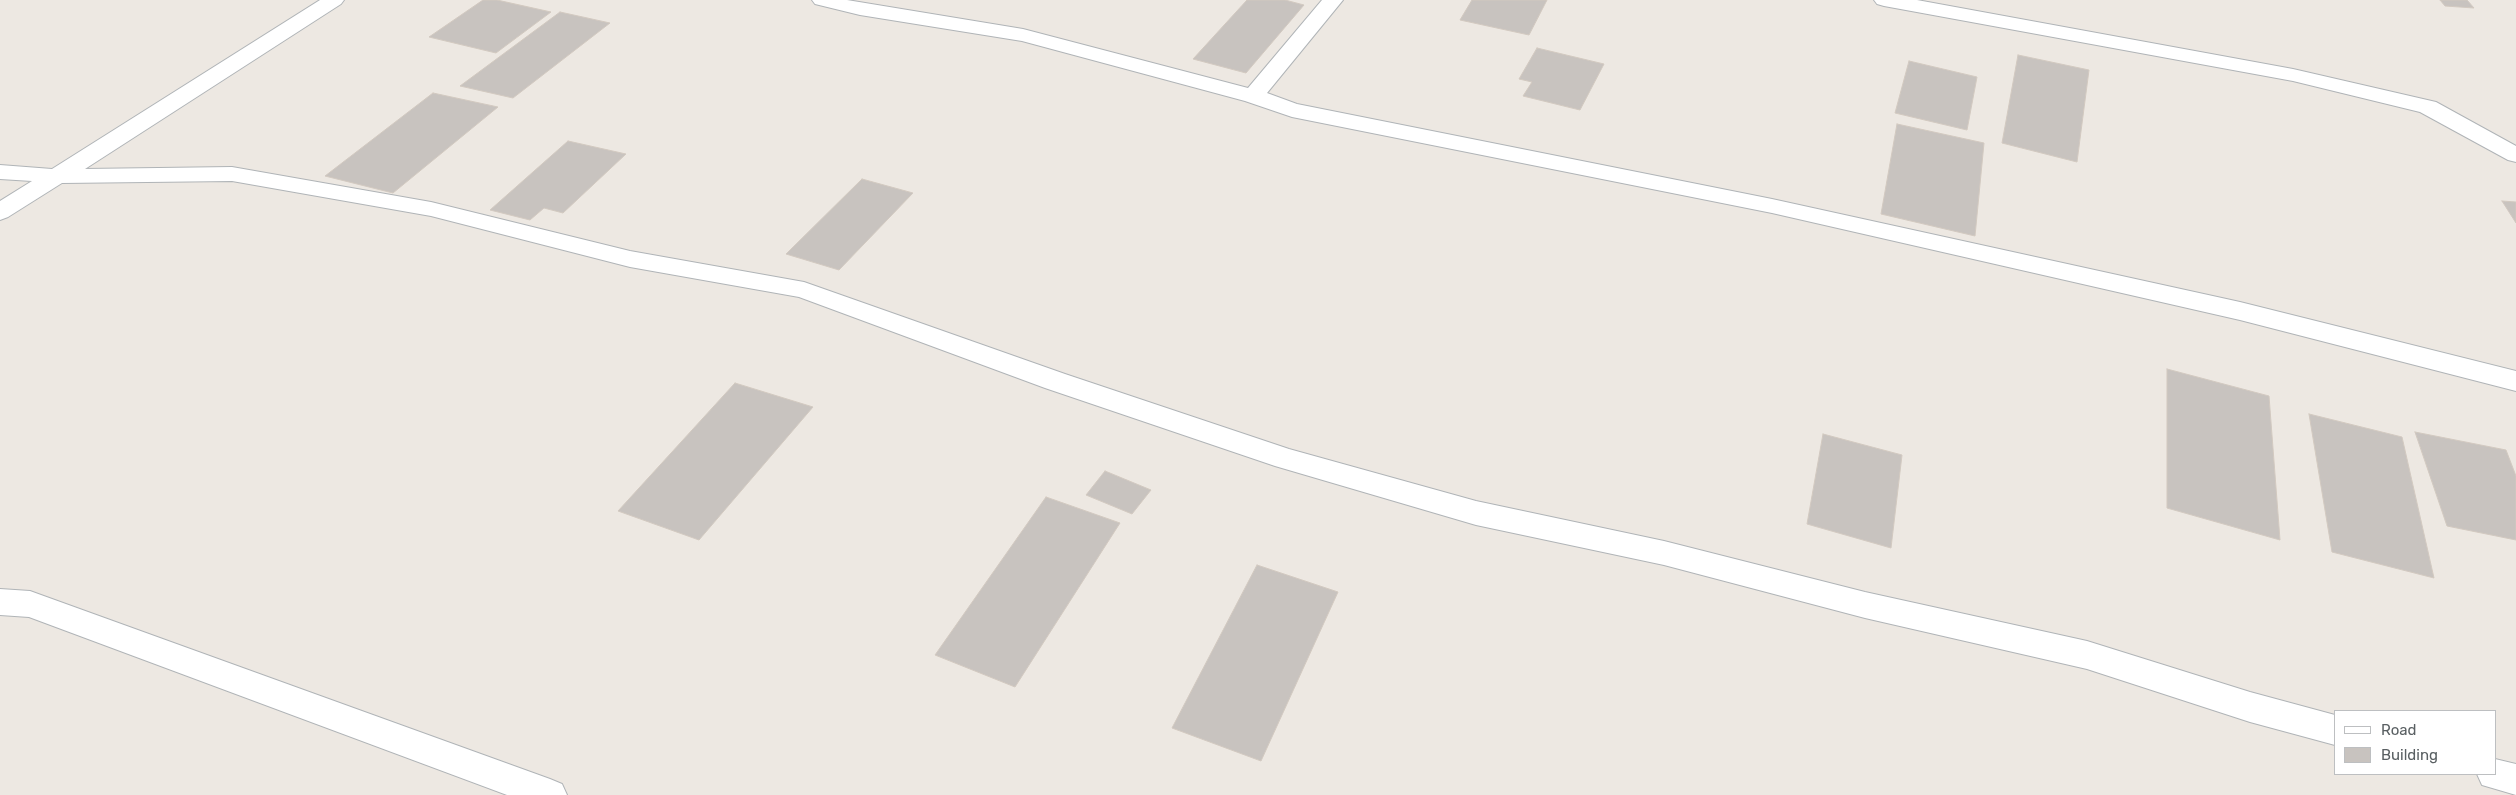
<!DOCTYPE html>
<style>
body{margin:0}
#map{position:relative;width:2516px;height:795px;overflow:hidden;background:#ede8e2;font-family:Rubik,sans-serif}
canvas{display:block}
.legend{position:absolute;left:2334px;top:710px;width:162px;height:65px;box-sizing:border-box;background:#fff;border:1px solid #bdbfc1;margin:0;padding:6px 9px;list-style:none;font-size:15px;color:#5a6063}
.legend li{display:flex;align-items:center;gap:10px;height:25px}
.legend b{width:25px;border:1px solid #bdbfc1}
</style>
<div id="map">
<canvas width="2516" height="795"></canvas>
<ul class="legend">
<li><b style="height:6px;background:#fff"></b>Road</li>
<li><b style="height:14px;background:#c8c3bf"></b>Building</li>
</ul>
</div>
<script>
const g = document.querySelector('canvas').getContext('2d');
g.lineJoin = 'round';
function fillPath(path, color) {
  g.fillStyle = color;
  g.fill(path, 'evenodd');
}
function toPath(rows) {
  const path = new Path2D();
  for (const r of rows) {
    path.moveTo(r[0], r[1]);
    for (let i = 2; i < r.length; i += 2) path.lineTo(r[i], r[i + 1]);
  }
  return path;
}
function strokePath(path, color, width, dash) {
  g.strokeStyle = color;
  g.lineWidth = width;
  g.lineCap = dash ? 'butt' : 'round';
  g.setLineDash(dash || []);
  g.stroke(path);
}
const building = toPath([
 [483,0,497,0,551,12,496,53,429,37,483,0],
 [1247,0,1285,0,1304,5,1246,73,1193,59,1247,0],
 [1472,0,1547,0,1529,35,1460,20,1472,0],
 [2440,0,2467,0,2474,8,2445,6,2440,0],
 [560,12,610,23,513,98,460,86,560,12],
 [1537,48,1604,64,1580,110,1523,96,1532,82,1519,79,1537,48],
 [2018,55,2089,70,2077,162,2002,143,2018,55],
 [1909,61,1977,77,1967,130,1895,113,1909,61],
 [433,93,498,107,393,193,325,176,433,93],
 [1897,124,1984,143,1975,236,1881,214,1897,124],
 [568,141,626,154,563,213,544,208,530,220,490,210,568,141],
 [862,179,913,193,839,270,786,254,862,179],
 [2502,201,2516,202,2516,223,2502,201],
 [2167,369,2269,396,2280,540,2167,508,2167,369],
 [735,383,813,407,699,540,618,511,735,383],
 [2309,414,2402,437,2434,578,2332,552,2309,414],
 [2415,432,2506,450,2516,476,2516,540,2447,526,2415,432],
 [1823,434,1902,455,1891,548,1807,524,1823,434],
 [1105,471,1151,490,1132,514,1086,495,1105,471],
 [1046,497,1120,523,1015,687,935,655,1046,497],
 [1257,565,1338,592,1261,761,1172,728,1257,565]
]);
fillPath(building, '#c8c3bf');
strokePath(building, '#d2c9c0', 1);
const street = toPath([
 [320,0,344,0,341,4,85,169,232,167,431,202,630,251,804,282,1065,374,1289,449,1476,501,1664,541,1865,592,2087,641,2250,692,2335,715,2335,745,2250,722,2087,669,1865,618,1664,565,1476,525,1275,466,1045,388,799,297,630,267,431,216,232,181,62,183,8,217,0,220,0,201,32,181,0,179,0,165,52,169,320,0],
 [812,0,847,0,1023,29,1248,88,1322,0,1343,0,1267,93,1297,104,1772,199,2240,302,2516,371,2516,391,2240,320,1772,213,1292,117,1245,101,1022,41,860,15,815,4,812,0],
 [1874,0,1917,0,2293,69,2436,102,2516,146,2516,162,2508,160,2420,112,2293,81,1884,6,1877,4,1874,0],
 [0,589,30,591,41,595,550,779,562,784,567,795,507,795,29,617,0,615,0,589],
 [2495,759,2516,764,2516,795,2482,785,2477,774,2495,774,2495,759]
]);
strokePath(street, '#b0b4b7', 2);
fillPath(street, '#fff');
</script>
